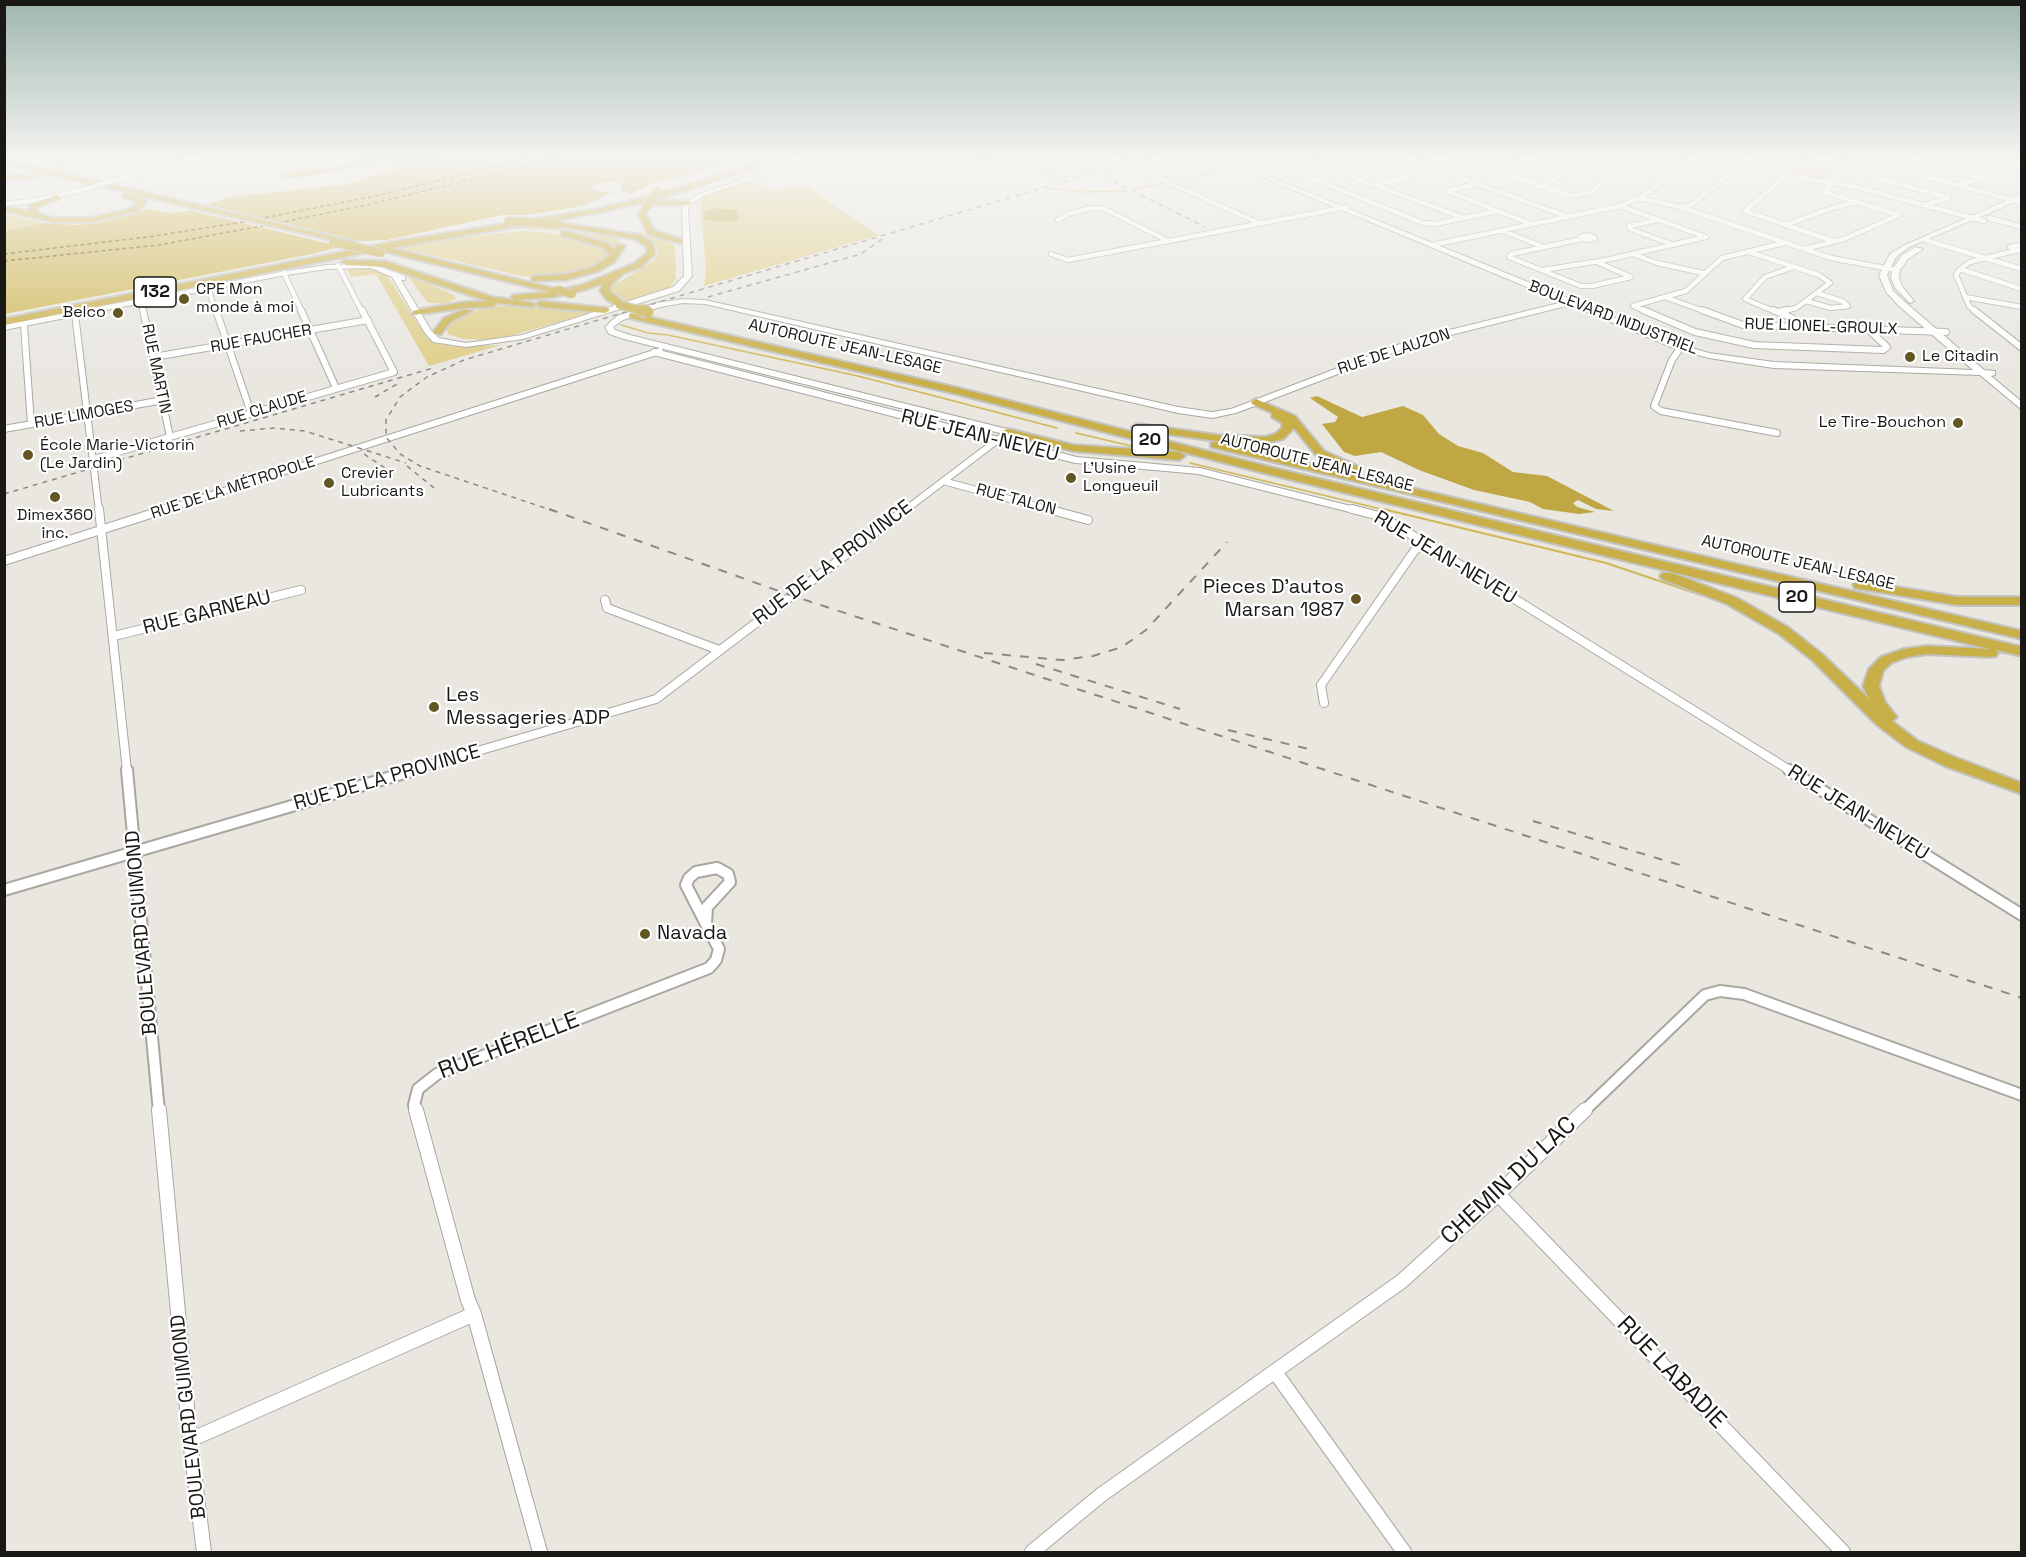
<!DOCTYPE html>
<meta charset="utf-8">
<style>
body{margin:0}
#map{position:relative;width:2026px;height:1557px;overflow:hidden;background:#e9e7e0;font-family:"Space Grotesk",sans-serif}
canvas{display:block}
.frame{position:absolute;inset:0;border:6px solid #191815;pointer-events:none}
</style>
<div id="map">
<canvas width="2026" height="1557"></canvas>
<div class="frame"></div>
</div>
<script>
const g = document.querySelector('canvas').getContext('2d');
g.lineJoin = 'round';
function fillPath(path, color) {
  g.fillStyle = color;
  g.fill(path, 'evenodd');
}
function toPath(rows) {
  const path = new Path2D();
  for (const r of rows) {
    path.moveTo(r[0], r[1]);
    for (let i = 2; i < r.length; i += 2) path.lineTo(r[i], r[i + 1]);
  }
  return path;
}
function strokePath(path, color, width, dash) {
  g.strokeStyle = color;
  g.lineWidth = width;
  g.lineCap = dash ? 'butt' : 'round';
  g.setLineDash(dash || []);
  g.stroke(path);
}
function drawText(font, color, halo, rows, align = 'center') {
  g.font = font + ' "Space Grotesk",sans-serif';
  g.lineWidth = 4.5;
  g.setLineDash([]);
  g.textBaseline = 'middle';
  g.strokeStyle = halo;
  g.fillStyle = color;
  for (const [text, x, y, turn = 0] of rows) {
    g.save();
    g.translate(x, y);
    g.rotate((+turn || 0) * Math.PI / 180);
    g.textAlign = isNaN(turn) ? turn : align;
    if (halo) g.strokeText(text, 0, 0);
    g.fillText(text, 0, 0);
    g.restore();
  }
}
fillPath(toPath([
 [1803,159,1834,162,1834,164,1816,168,1832,173,1826,181,1787,174],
 [746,181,756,182,770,191,805,186,879,235,704,286,706,270,700,200,709,193],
 [4,215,15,216,42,223,5,231],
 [541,223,620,235,614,249,599,241,559,231,508,228],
 [529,231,552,233,598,245,605,250,607,256,606,260,594,267,567,274,536,277,522,276,395,247,498,233],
 [635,231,663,238,675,246,676,279,668,289,628,303,613,295,611,287,653,261,658,254,656,244,634,233],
 [360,267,385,272,427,338,433,342,457,347,501,345,429,366,376,274,351,277,347,270],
 [406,274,454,295,456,299,444,304,427,302],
 [549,306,595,312,495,340,463,339,448,334,446,329,456,318,474,311,502,306]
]), '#dfce88');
fillPath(toPath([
 [362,159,433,159,385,170,394,162,302,177,279,177,291,172,337,166],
 [715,208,739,210,737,213,739,218,733,222,705,220,703,212],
 [1317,396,1362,417,1403,406,1423,415,1439,434,1458,446,1483,453,1513,472,1547,476,1614,511,1596,509,1578,500,1573,503,1577,507,1595,512,1579,514,1543,509,1530,502,1474,490,1419,470,1381,452,1355,456,1344,452,1322,424,1335,422,1338,417,1310,398]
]), '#bfa744');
fillPath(toPath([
 [437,159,752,159,653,183,630,194,621,190,621,184,619,182,597,183,590,189,612,193,588,204,576,207,526,215,502,215,387,240,362,241,312,254,5,314,5,231,42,223,77,225,99,223,149,209,172,213,187,211,230,197,349,184,374,174]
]), '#d0b856');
fillPath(toPath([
 [203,204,368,243,347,248,184,209]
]), '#e9e7e0');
strokePath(toPath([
 [1173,182,1235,167],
 [1048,188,1084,192,1128,191],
 [1135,189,1167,183],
 [621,325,648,333,668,335,858,376,1057,428],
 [1076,433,1140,448],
 [1190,463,1389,511]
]), '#d0b856', 1.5);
strokePath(toPath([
 [1383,509,1606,563,1701,595]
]), '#d0b856', 2);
strokePath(toPath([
 [258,219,375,196,528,159],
 [278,223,367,205,555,159],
 [4,254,147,237,250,221],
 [4,261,159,245,267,225]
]), '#615000', 1.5, [4, 3]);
const streetFar4 = toPath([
 [1262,159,1423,223,1435,224,1498,211],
 [1304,159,1464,218],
 [1359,159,1407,178,1377,184],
 [1408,159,1566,216],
 [1460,159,1571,196,1588,193,1619,173,1614,169,1580,159],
 [1528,159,1517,162,1527,164,1542,162],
 [1534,159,1567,170,1550,183,1536,186],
 [1629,159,1672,173],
 [1813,159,1889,167,2020,202],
 [1910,159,1985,178,1957,185],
 [1992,159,2008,165,2022,164],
 [1420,163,1444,159],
 [1838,164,1840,167,1949,198,1923,205],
 [1132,166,1261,224],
 [1738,167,1856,187,1984,221],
 [1786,175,1745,211,1833,241],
 [1979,175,1995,175,1985,178],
 [116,180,196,159],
 [1476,184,1447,191,1531,224],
 [1640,198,1680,207,1831,258,1896,270],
 [4,204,40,200,89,188],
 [1680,207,1691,205,1748,159],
 [1989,218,2022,227],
 [1058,220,1068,214,1090,208,1103,208,1168,241],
 [1658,220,1629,226,1630,229,1674,245],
 [1785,225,1832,208,1857,202],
 [1503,231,1544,247],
 [1588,235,1595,238,1587,240,1580,237,1588,235],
 [1582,239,1511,254,1509,257,1581,286,1592,286,1631,277,1599,263],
 [1925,240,2022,269],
 [1432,245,1620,206,1640,198,1692,159],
 [1805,249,1844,239,1899,215,1824,192,1831,182],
 [2018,250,2010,247,2022,244],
 [1749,252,1819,275,1830,283,1796,308,1780,312],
 [1051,254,1068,260,1347,207],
 [1633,254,1657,263,1703,273],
 [338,265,362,312],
 [1960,269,2022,289],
 [1543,270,1606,260,1706,237,1620,206],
 [284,273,302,312],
 [208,288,216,312],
 [1665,297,1706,312],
 [1965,297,2022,307],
 [141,301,143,312],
 [1806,301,1831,308,1848,306,1842,301,1817,293],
 [1647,312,1633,306,1686,291,1722,258,1784,243],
 [1776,312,1745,299,1765,277,1793,267],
 [1976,312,1969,306,1956,275,1960,269,1970,262,2022,249]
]);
const streetFar3 = toPath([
 [143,310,170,437],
 [216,310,251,413],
 [301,310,336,388],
 [1643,310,1695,332,1754,345,1883,350,1887,347,1869,330],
 [1702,310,1743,325,1946,332],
 [1773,310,1792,318,1801,327],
 [1974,310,2022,348],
 [1779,312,1787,310],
 [75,314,99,511],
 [24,325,31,424],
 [1683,344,1672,360,1654,406,1661,411,1777,433],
 [654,352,1076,460,1199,471,1358,511],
 [154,357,368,320],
 [4,429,163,400],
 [94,459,394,372,362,310],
 [943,481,1054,511],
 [161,511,660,351],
 [904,511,1008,432]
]);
const streetFar2 = toPath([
 [99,509,127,771],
 [1048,509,1088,520],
 [1352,509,1383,517,1791,771],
 [4,561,166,509],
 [605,600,607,608,719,650],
 [114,636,301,590],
 [1324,703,1321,685,1415,550,1425,543],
 [409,771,656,699,906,509]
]);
const streetFar1 = toPath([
 [127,770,159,1112],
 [1789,770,2022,915],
 [717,868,728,874,730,882,707,907,706,924,686,885,689,878,696,872,717,868],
 [4,890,415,770],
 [416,1112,414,1105,418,1089,437,1074,709,968,716,960,719,949,706,924],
 [1583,1112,1705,995,1720,991,1744,994,2022,1095]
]);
const street = toPath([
 [159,1110,190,1440,204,1552],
 [416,1110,468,1300,474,1314],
 [1498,1194,1843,1552],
 [1275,1372,1404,1552],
 [190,1440,474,1314,540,1552],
 [1032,1552,1101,1495,1402,1281,1498,1194,1585,1110]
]);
const secondary = toPath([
 [793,159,800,159,774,172,703,196,691,204,688,209,692,276,679,291,523,339,466,347,433,342,425,333,392,277,371,268,327,269,286,275,4,330,4,325,286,271,327,265,372,264,405,276,405,280,401,280,432,332,439,338,466,343,522,335,673,287,684,276,682,209,686,202,699,194,770,170,793,159],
 [1113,159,1121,159,1133,164,1153,159,1162,159,1132,168,1113,159],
 [1219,159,1227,159,1572,300,1580,299,1579,303,1682,345,1709,353,1774,362,1973,370,1899,306,1886,292,1879,275,1890,254,1905,245,2022,194,2022,199,1909,247,1896,257,1887,275,1893,291,1905,302,1984,370,1995,371,1995,375,1991,376,2022,402,2022,410,1980,375,1774,368,1709,358,1676,349,1570,305,1419,343,1236,413,1212,418,1178,413,705,304,683,303,660,307,623,320,613,327,615,330,630,335,1011,430,1013,432,1008,435,624,339,609,334,605,327,617,316,656,303,683,299,705,300,1178,407,1212,412,1231,409,1413,339,1563,302,1219,159],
 [1916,247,1923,249,1908,259,1900,270,1899,278,1902,286,1914,301,1910,303,1895,288,1891,278,1892,270,1902,255,1916,247]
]);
const highway = toPath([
 [66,159,75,159,61,168,62,173,357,242,353,245,4,164,4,160,54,171,54,165,66,159],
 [768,159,779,159,663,198,597,213,391,248,560,290,582,285,635,263,647,253,646,246,634,239,558,226,554,224,555,222,639,235,653,243,655,254,641,267,623,274,611,285,610,291,625,303,625,307,619,307,607,300,600,291,603,283,588,289,555,297,517,300,536,304,540,301,608,308,610,310,605,313,540,307,536,304,531,307,497,303,493,307,465,308,413,315,413,311,416,310,465,302,487,301,384,267,346,265,342,262,343,260,385,261,493,297,515,300,511,297,513,295,550,292,386,252,385,249,4,325,4,319,397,241,597,209,658,194,768,159],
 [42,174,43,176,39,178,4,180,4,176,42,174],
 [123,193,144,198,146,203,139,211,90,222,54,222,4,211,4,206,28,211,31,204,56,195,59,195,59,199,38,207,36,213,54,218,90,218,122,211,133,207,138,203,123,197,123,193],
 [657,201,688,201,692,203,688,205,654,205,654,201,657,201],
 [642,212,646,214,654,230,683,240,683,244,648,234,638,214,642,212],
 [565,231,608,243,614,249,618,244,625,246,614,262,599,271,566,280,532,281,532,277,535,276,566,274,593,267,610,255,602,247,562,236,562,232,565,231],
 [464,309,472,311,450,322,441,334,435,334,433,332,444,318,464,309],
 [632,313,958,388,1278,469,2022,647,2022,656,1996,650,1998,653,1996,656,1991,657,1927,654,1907,657,1891,663,1883,671,1879,686,1885,702,1897,717,1892,721,1918,741,1957,758,2022,783,2022,794,1945,766,1906,747,1877,725,1812,660,1779,634,1727,604,1662,579,1660,576,1662,573,1672,573,1737,598,1789,628,1822,654,1869,699,1863,686,1869,669,1881,657,1904,649,1927,646,1990,649,1276,476,957,394,629,318,629,314,632,313],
 [1256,399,1295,416,1324,451,1359,467,1357,470,1349,470,1316,455,1294,428,1283,439,1266,443,1217,441,1138,430,1132,427,1138,424,1217,435,1266,437,1275,434,1282,428,1282,423,1272,417,1272,413,1252,404,1251,402,1256,399],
 [1008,429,1073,445,1179,452,1185,456,1179,460,1073,451,1004,434,1004,430,1008,429],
 [1215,442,2022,631,2022,639,1211,447,1211,443,1215,442],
 [1860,581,1957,597,2022,597,2022,605,1957,605,1855,588,1853,585,1855,582,1860,581]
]);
strokePath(streetFar4, '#a9a7a0', 6);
strokePath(streetFar3, '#a9a7a0', 8);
strokePath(streetFar2, '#a9a7a0', 10);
strokePath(streetFar1, '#a9a7a0', 14);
strokePath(street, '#a9a7a0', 16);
strokePath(secondary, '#a9a7a0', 2);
strokePath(highway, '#c3c3c2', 4);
strokePath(streetFar4, '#fff', 4.5);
strokePath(streetFar3, '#fff', 6);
strokePath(streetFar2, '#fff', 8);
strokePath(streetFar1, '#fff', 10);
strokePath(street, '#fff', 14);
fillPath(secondary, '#fff');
fillPath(highway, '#c9af47');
strokePath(toPath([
 [982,159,997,166,1020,171,1080,172],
 [1116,167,1108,174,1113,181,1205,227],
 [708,297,861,254,885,237],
 [375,397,399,383],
 [240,431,275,428,305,431,406,463],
 [364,454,394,474],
 [407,466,434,488],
 [4,494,433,368],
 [554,511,420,466,400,454,386,437,386,420,400,397,427,377,464,360,1140,159]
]), '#8a8984', 1.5, [5, 5]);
strokePath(toPath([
 [549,509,790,595,2022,998],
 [984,653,1062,660,1093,656,1122,647,1146,630,1227,542],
 [1036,664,1180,709],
 [1228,730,1309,749],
 [1533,821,1680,865]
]), '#8a8984', 2, [9, 9]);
const streetBridge = toPath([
 [89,188,116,180]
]);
const highwayBridgeFar1 = toPath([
 [645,209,658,191],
 [508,221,558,224],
 [333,242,381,253],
 [557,290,572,294],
 [620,305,647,312]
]);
const highwayBridge = toPath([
 [641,310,648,312]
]);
strokePath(streetBridge, '#a9a7a0', 6, []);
strokePath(highwayBridgeFar1, '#c3c3c2', 10, []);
strokePath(highwayBridge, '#c3c3c2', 14, []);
strokePath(streetBridge, '#fff', 4.5);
strokePath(highwayBridgeFar1, '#c9af47', 8);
strokePath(highwayBridge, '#c9af47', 11);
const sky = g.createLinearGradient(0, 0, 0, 377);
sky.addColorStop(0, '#9eb6ae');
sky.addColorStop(0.42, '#f5f4f1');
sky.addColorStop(1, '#f5f4f100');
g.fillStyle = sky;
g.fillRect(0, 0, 2026, 377);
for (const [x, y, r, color] of [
 [184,299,6,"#625622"],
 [118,313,6,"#625622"],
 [1910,357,6,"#625622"],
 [1958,423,6,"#625622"],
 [28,455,6,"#625622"],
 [1071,478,6,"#625622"],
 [329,483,6,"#625622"],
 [55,497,6,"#625622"],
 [1356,599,6,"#625622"],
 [434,707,6,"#625622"],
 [645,934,6,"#625622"]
]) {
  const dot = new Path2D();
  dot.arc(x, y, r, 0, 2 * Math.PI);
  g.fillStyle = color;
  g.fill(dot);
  strokePath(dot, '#fff', 2);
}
drawText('16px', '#191815', '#fff', [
 ["CPE Mon",196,290],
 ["monde à moi",196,308],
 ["Belco",106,313,"right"],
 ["Le Citadin",1922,357],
 ["Le Tire-Bouchon",1946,423,"right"],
 ["École Marie-Victorin",40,446],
 ["(Le Jardin)",40,464],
 ["L'Usine",1083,469],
 ["Longueuil",1083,487],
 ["Crevier",341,474],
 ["Lubricants",341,492],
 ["Dimex360",55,516,"center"],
 ["inc.",55,534,"center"]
], 'left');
drawText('16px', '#191815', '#fff', [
 ["BOULEVARD INDUSTRIEL",1613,318,21],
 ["RUE LIONEL-GROULX",1821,327,2],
 ["RUE FAUCHER",261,339,-10],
 ["AUTOROUTE JEAN-LESAGE",845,347,13],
 ["RUE DE LAUZON",1394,352,-18],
 ["RUE MARTIN",156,369,78],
 ["RUE CLAUDE",262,410,-17],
 ["RUE LIMOGES",84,415,-10],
 ["AUTOROUTE JEAN-LESAGE",1317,463,14],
 ["RUE DE LA MÉTROPOLE",233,488,-18],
 ["RUE TALON",1016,500,15],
 ["AUTOROUTE JEAN-LESAGE",1798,563,13]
]);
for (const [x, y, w] of [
 [155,292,42],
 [1150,440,36],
 [1797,597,36]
]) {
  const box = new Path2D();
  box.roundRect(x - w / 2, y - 15, w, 30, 4.5);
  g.fillStyle = '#fff';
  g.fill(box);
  strokePath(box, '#191815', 1.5);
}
drawText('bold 18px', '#191815', null, [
 ["132",155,292],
 ["20",1150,440],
 ["20",1797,597]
]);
drawText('20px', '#191815', '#fff', [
 ["RUE JEAN-NEVEU",980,436,14],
 ["RUE JEAN-NEVEU",1445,558,31],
 ["RUE DE LA PROVINCE",833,563,-37],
 ["RUE GARNEAU",207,613,-14],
 ["RUE DE LA PROVINCE",387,778,-16],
 ["RUE JEAN-NEVEU",1858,813,32],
 ["BOULEVARD GUIMOND",142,933,-95],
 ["BOULEVARD GUIMOND",189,1417,-96]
]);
drawText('20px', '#191815', '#fff', [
 ["Pieces D'autos",1344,588,"right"],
 ["Marsan 1987",1344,611,"right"],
 ["Les",446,696],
 ["Messageries ADP",446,719],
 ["Navada",657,934]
], 'left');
drawText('24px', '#191815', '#fff', [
 ["RUE HÉRELLE",509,1046,-21],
 ["CHEMIN DU LAC",1509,1181,-43],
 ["RUE LABADIE",1671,1373,46]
]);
</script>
